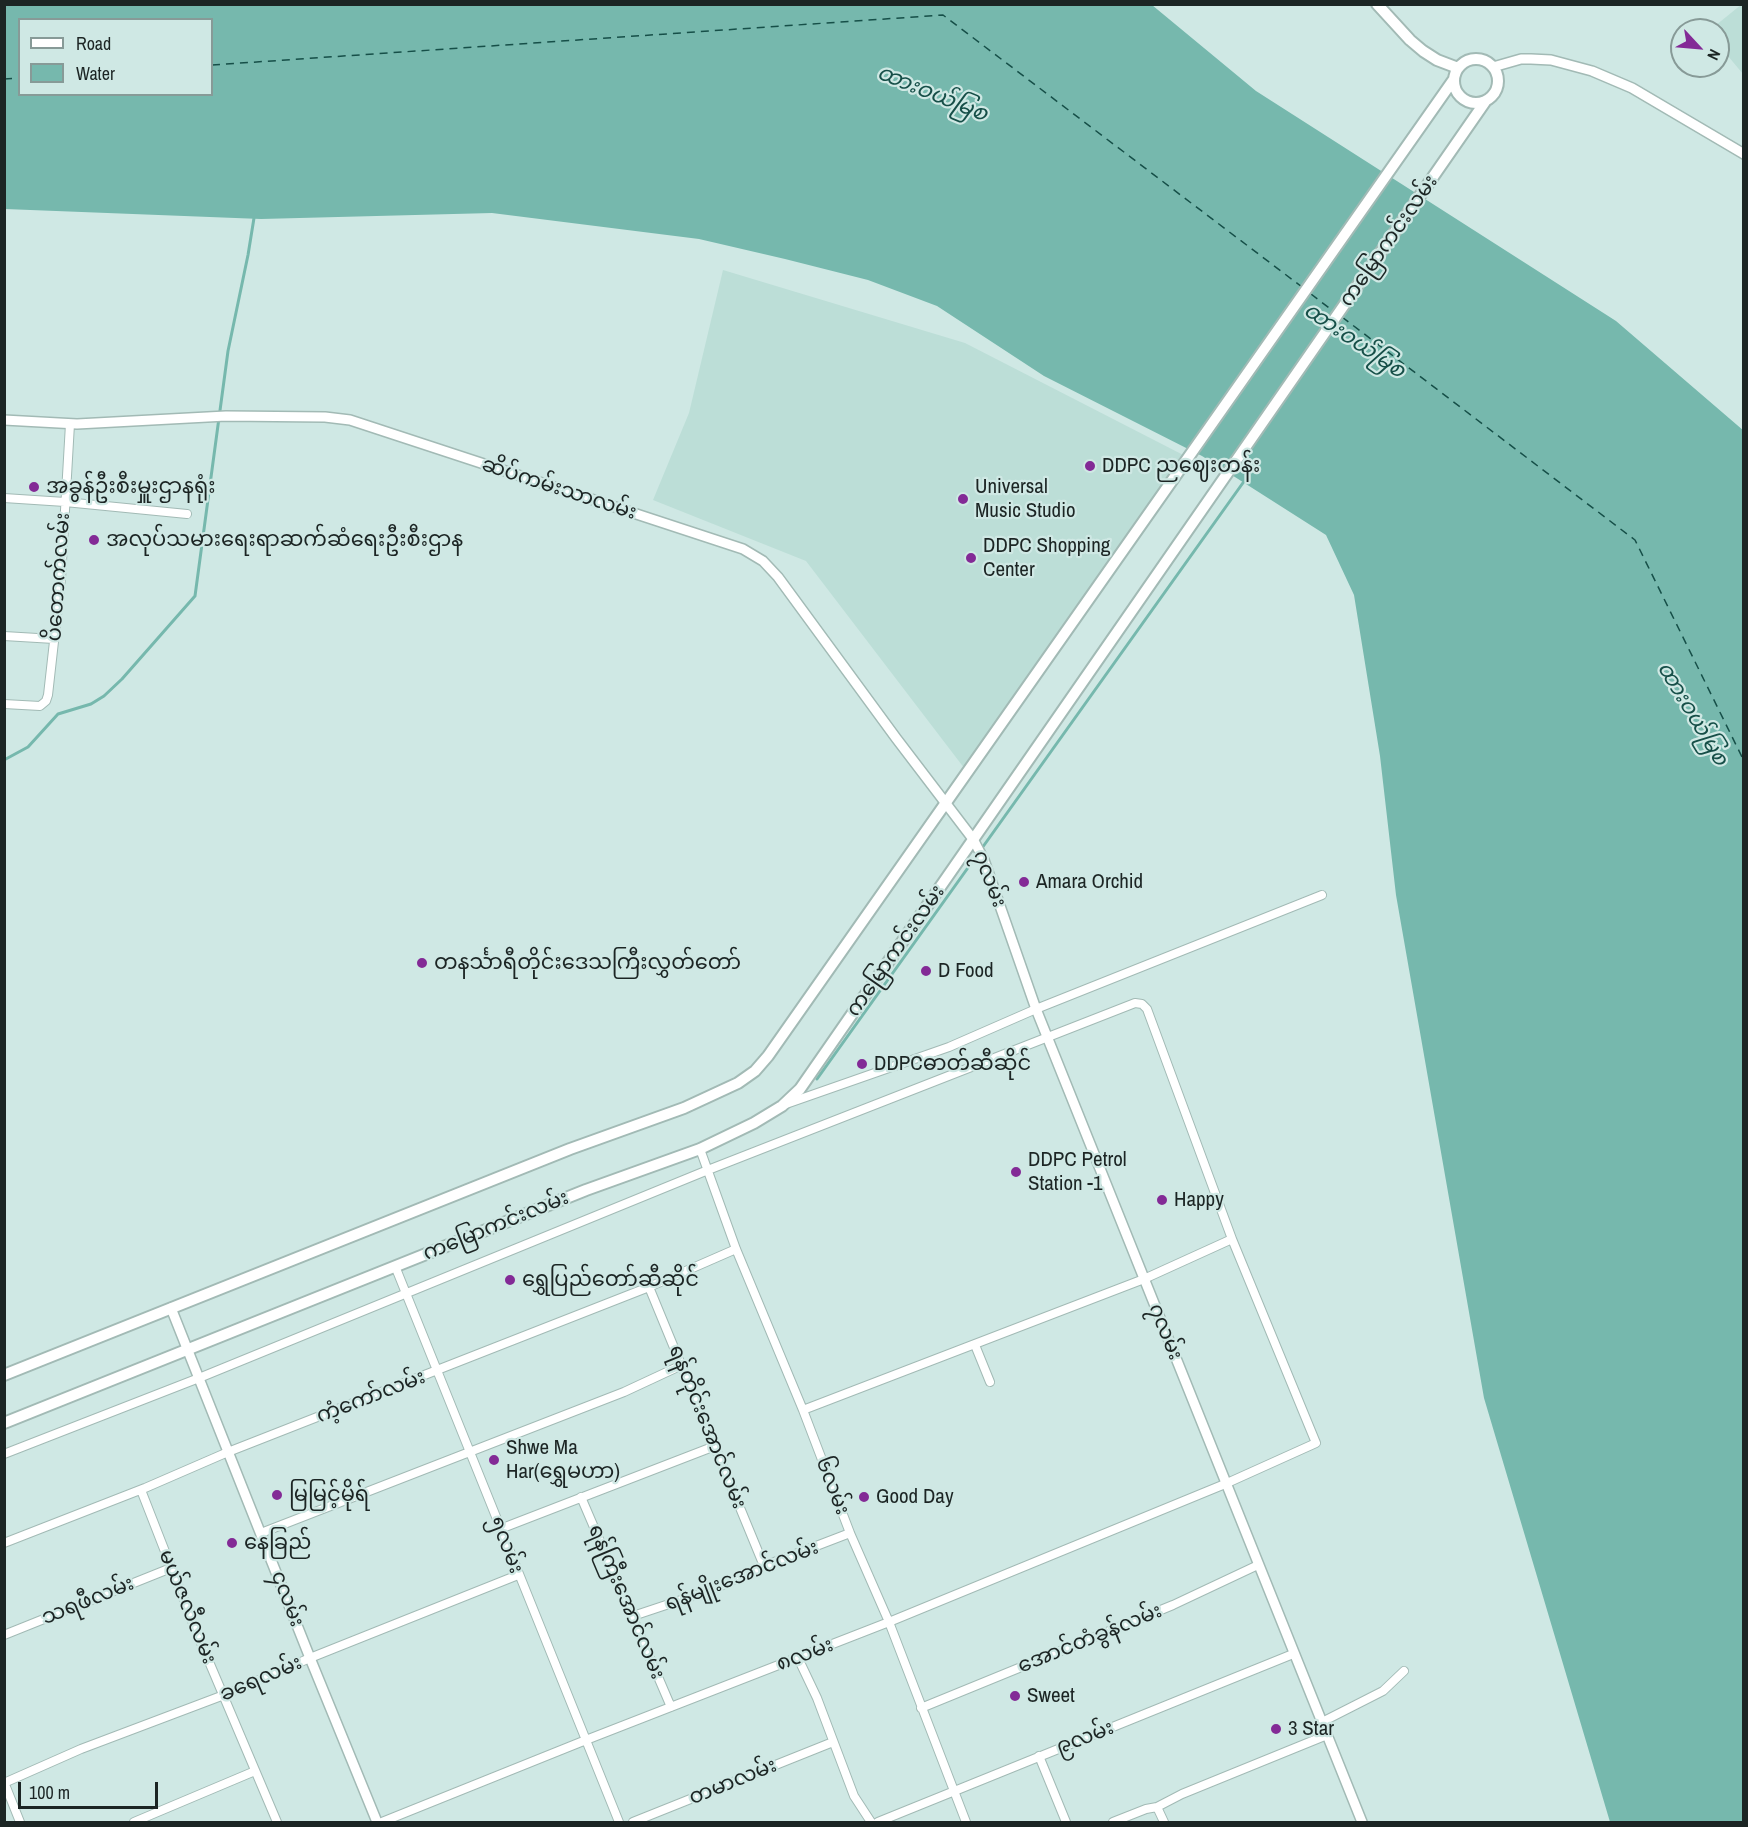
<!DOCTYPE html>
<meta charset="utf-8">
<style>
body{margin:0}
#map{position:relative;width:1748px;height:1827px;overflow:hidden;background:#cfe8e4;font-family:"Archivo Narrow",sans-serif}
canvas{display:block}
.frame{position:absolute;inset:0;border:6px solid #1c2524;pointer-events:none}
.legend{position:absolute;left:18px;top:18px;width:195px;height:78px;box-sizing:border-box;background:#cfe8e4;border:2px solid #879a97;margin:0;padding:8px 10px;list-style:none;font-size:18px;color:#1c2524}
.legend li{display:flex;align-items:center;gap:12px;height:30px}
.legend b{width:30px;border:2px solid #879a97}
.north{position:absolute;left:1670px;top:18px;width:60px;height:60px;box-sizing:border-box;background:#cfe8e4;border:2px solid #879a97;border-radius:50%;rotate:116deg;font-size:16px;font-weight:700;line-height:24px;text-align:center;color:#1c2524}
.north::after{content:'';display:block;margin:auto;width:21px;height:27px;background:#832a96;clip-path:polygon(50% 0,100% 100%,50% 72%,0 100%)}
.scale{position:absolute;left:18px;top:1782px;width:140px;height:27px;box-sizing:border-box;border:3px solid #1c2524;border-top:0;padding-left:8px;font-size:18px;line-height:21px;white-space:nowrap;color:#1c2524;-webkit-text-stroke:4px #cfe8e4;paint-order:stroke}
</style>
<div id="map">
<canvas width="1748" height="1827"></canvas>
<div class="frame"></div>
<ul class="legend">
<li><b style="height:8px;background:#fff"></b>Road</li>
<li><b style="height:16px;background:#76b8ad"></b>Water</li>
</ul>
<div class="north">N</div>
<div class="scale">100 m</div>
</div>
<script>
const g = document.querySelector('canvas').getContext('2d');
g.lineJoin = 'round';
function fillPath(path, color) {
  g.fillStyle = color;
  g.fill(path, 'evenodd');
}
function toPath(rows) {
  const path = new Path2D();
  for (const r of rows) {
    if (r.length === 3) {
      path.moveTo(r[0] + r[2], r[1]);
      path.arc(r[0], r[1], r[2], 0, 2 * Math.PI);
      continue;
    }
    path.moveTo(r[0], r[1]);
    for (let i = 2; i < r.length; i += 2) path.lineTo(r[i], r[i + 1]);
  }
  return path;
}
function strokePath(path, color, width, dash) {
  g.strokeStyle = color;
  g.lineWidth = width;
  g.lineCap = dash ? 'butt' : 'round';
  g.setLineDash(dash || []);
  g.stroke(path);
}
function drawText(font, color, halo, rows, align = 'center') {
  g.font = font + ' "Archivo Narrow","Noto Sans Myanmar",sans-serif';
  g.lineWidth = 4.5;
  g.setLineDash([]);
  g.textBaseline = 'middle';
  g.strokeStyle = halo;
  g.fillStyle = color;
  for (const [text, x, y, turn = 0] of rows) {
    g.save();
    g.translate(x, y);
    g.rotate((+turn || 0) * Math.PI / 180);
    g.textAlign = isNaN(turn) ? turn : align;
    if (halo) g.strokeText(text, 0, 0);
    g.fillText(text, 0, 0);
    g.restore();
  }
}
fillPath(toPath([
 [1742,4,1744,5,1743,74,1718,44,1718,30,1710,30],
 [723,270,965,343,1193,460,971,777,806,561,653,500,689,413]
]), '#bcded7');
fillPath(toPath([
 [5,5,1152,5,1256,91,1616,321,1744,431,1743,1822,1610,1822,1484,1398,1396,895,1380,756,1354,595,1326,535,1202,456,1044,376,937,306,868,280,785,259,699,239,492,213,261,219,5,209],
 [20,20,212,20,212,94,20,94]
]), '#76b8ad');
strokePath(toPath([
 [4,760,28,747,58,714,91,704,104,696,122,679,195,596,228,351,248,255,254,218],
 [817,1079,1245,480]
]), '#76b8ad', 3);
strokePath(toPath([
 [212,65,943,15,1302,287],
 [4,79,20,78],
 [1311,294,1333,311],
 [1342,317,1635,540,1744,761]
]), '#164f48', 1.5, [8, 6]);
const minor = toPath([
 [4,498,65,502,187,514],
 [4,636,54,639],
 [4,704,40,706,46,701,48,695,61,579,70,424],
 [786,1104,949,1047,1036,1009,1322,895],
 [700,1149,736,1249,803,1410,850,1533,889,1622,966,1822],
 [395,1266,619,1822],
 [649,1287,764,1566],
 [975,1345,990,1382],
 [4,1454,199,1378,708,1170,1135,1003,1142,1004,1147,1009,1232,1239,1144,1279,803,1410],
 [141,1490,196,1631,277,1822],
 [581,1497,671,1707],
 [500,1529,715,1446],
 [261,1533,624,1392,682,1365],
 [4,1543,145,1488,228,1452,649,1287,736,1249],
 [633,1616,714,1589,764,1566,850,1533],
 [4,1635,171,1568],
 [798,1658,817,1698,854,1796,871,1822],
 [921,1708,1173,1605,1258,1565],
 [1322,1722,1383,1691,1404,1671],
 [1039,1756,1066,1822],
 [4,1782,20,1822],
 [4,1783,81,1749,224,1695,310,1658,518,1575],
 [1157,1807,1164,1822],
 [134,1822,255,1771],
 [382,1822,586,1740,889,1622,1225,1484,1316,1443,1232,1239],
 [633,1822,833,1742],
 [878,1822,1293,1654],
 [1113,1822,1146,1809,1157,1807,1182,1794,1327,1735]
]);
const tertiary = toPath([
 [1493,67,1521,59,1531,59,1551,60,1592,71,1632,88,1744,154],
 [4,420,77,424,226,416,325,417,350,420,743,549,763,561,778,577,896,738,973,839,984,860,1036,1009,1362,1822],
 [171,1308,310,1658,377,1822]
]);
const secondary = toPath([
 [1377,4,1410,40,1423,51,1437,60,1458,68],
 [1476,81,22],
 [4,1375,570,1149,684,1108,738,1083,755,1071,768,1056,1454,79],
 [4,1423,586,1190,700,1149,754,1123,782,1106,800,1089,1485,102]
]);
strokePath(minor, '#a2bab5', 10);
strokePath(tertiary, '#a2bab5', 12);
strokePath(secondary, '#a2bab5', 14);
strokePath(minor, '#fff', 8);
strokePath(tertiary, '#fff', 9);
strokePath(secondary, '#fff', 10);
for (const [x, y, r, color] of [
 [1090,466,6,"#832a96"],
 [34,487,6,"#832a96"],
 [963,499,6,"#832a96"],
 [94,540,6,"#832a96"],
 [971,558,6,"#832a96"],
 [1024,882,6,"#832a96"],
 [422,963,6,"#832a96"],
 [926,971,6,"#832a96"],
 [862,1064,6,"#832a96"],
 [1016,1172,6,"#832a96"],
 [1162,1200,6,"#832a96"],
 [510,1280,6,"#832a96"],
 [494,1460,6,"#832a96"],
 [277,1495,6,"#832a96"],
 [864,1497,6,"#832a96"],
 [232,1543,6,"#832a96"],
 [1015,1696,6,"#832a96"],
 [1276,1729,6,"#832a96"]
]) {
  const dot = new Path2D();
  dot.arc(x, y, r, 0, 2 * Math.PI);
  g.fillStyle = color;
  g.fill(dot);
  strokePath(dot, '#cfe8e4', 2);
}
drawText('21px', '#1c2524', '#cfe8e4', [
 ["ကမြောကင်းလမ်း",1389,241,-55],
 ["ဆိပ်ကမ်းသာလမ်း",559,489,18],
 ["ပိတောက်လမ်း",59,577,-86],
 ["၇လမ်း",989,879,69],
 ["ကမြောကင်းလမ်း",896,951,-55],
 ["ကမြောကင်းလမ်း",496,1226,-22],
 ["၇လမ်း",1165,1332,68],
 ["ကံ့ကော်လမ်း",371,1397,-21],
 ["ရန်တိုင်းအောင်လမ်း",707,1427,68],
 ["၆လမ်း",832,1486,69],
 ["၅လမ်း",506,1545,69],
 ["ရန်မျိုးအောင်လမ်း",742,1576,-21],
 ["၄လမ်း",287,1599,69],
 ["သရဖီလမ်း",88,1601,-22],
 ["ရန်ကြီးအောင်လမ်း",626,1602,67],
 ["မယ်ဇလီလမ်း",187,1607,68],
 ["အောင်တံခွန်လမ်း",1090,1639,-22],
 ["၈လမ်း",805,1655,-21],
 ["ခရေလမ်း",261,1679,-23],
 ["၉လမ်း",1085,1738,-21],
 ["တမာလမ်း",733,1782,-22]
]);
drawText('21px', '#1c2524', '#cfe8e4', [
 ["DDPC ညဈေးတန်း",1102,466],
 ["အခွန်ဦးစီးမှူးဌာနရုံး",46,487],
 ["Universal",975,487],
 ["Music Studio",975,511],
 ["အလုပ်သမားရေးရာဆက်ဆံရေးဦးစီးဌာန",106,540],
 ["DDPC Shopping",983,546],
 ["Center",983,570],
 ["Amara Orchid",1036,882],
 ["တနင်္သာရီတိုင်းဒေသကြီးလွှတ်တော်",434,963],
 ["D Food",938,971],
 ["DDPCဓာတ်ဆီဆိုင်",874,1064],
 ["DDPC Petrol",1028,1160],
 ["Station -1",1028,1184],
 ["Happy",1174,1200],
 ["ရွှေပြည်တော်ဆီဆိုင်",522,1280],
 ["Shwe Ma",506,1448],
 ["Har(‌‌ရွှေမဟာ)",506,1472],
 ["မြမြင့်မိုရ်",289,1495],
 ["Good Day",876,1497],
 ["နေခြည်",244,1543],
 ["Sweet",1027,1696],
 ["3 Star",1288,1729]
], 'left');
drawText('italic 22px', '#164f48', '#cfe8e4', [
 ["ထားဝယ်မြစ",932,94,22],
 ["ထားဝယ်မြစ",1354,341,34],
 ["ထားဝယ်မြစ",1692,714,59]
]);
</script>
